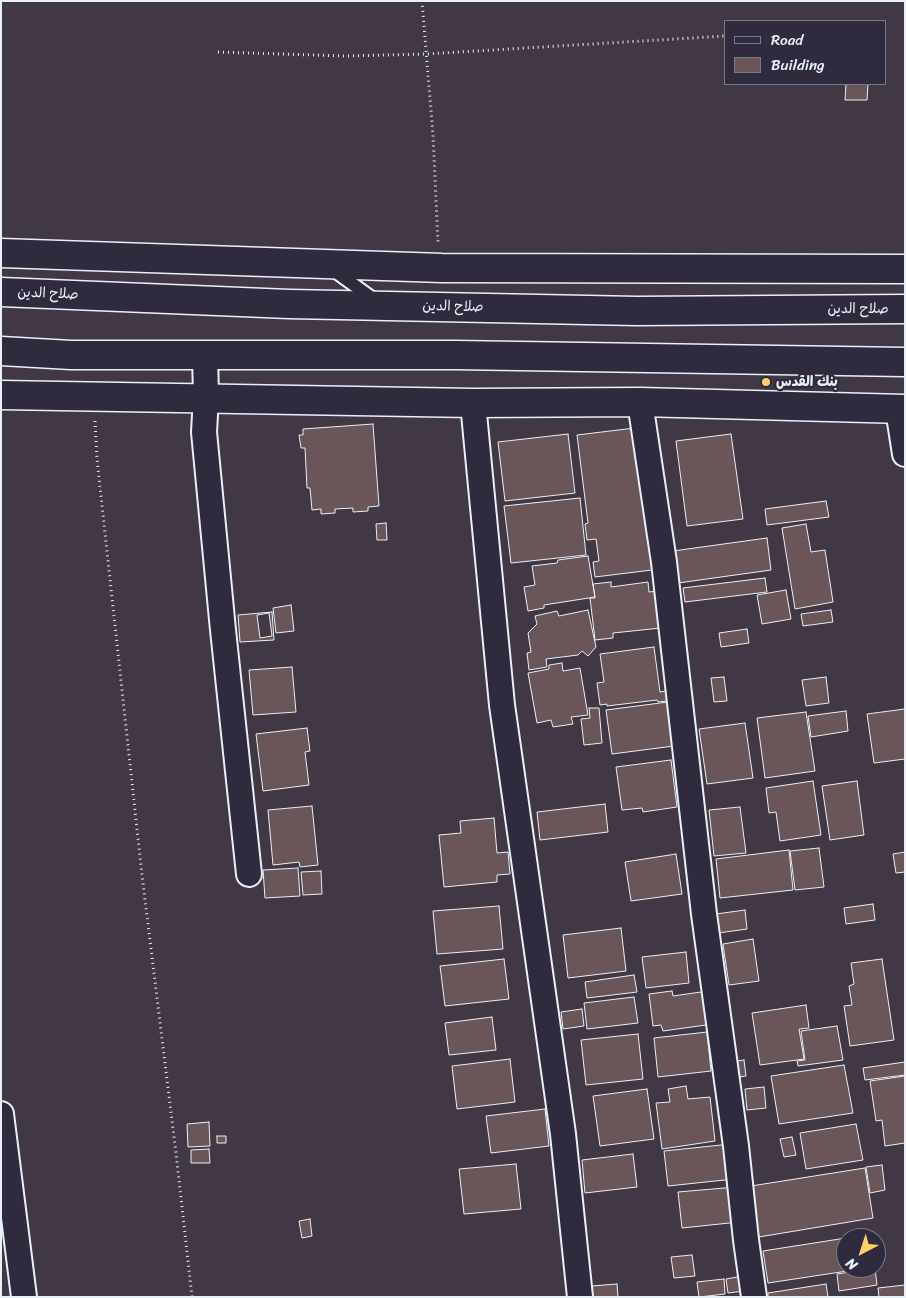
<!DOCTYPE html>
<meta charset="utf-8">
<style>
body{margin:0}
#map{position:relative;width:906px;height:1298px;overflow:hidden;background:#413745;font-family:Sriracha,sans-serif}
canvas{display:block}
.frame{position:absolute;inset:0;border:2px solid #e8f1f8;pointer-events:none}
.legend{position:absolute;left:724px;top:20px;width:162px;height:65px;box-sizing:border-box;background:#2f2a3d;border:1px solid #797a88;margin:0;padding:6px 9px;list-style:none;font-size:15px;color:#e8f1f8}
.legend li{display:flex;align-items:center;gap:10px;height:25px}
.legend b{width:25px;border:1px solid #797a88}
.north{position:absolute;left:836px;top:1228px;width:50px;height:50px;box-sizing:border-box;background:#2f2a3d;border:1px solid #797a88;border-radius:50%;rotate:220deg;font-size:14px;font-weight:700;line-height:20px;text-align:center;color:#e8f1f8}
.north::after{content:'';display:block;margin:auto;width:18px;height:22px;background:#ffd166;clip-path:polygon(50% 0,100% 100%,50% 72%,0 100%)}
</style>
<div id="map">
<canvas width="906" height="1298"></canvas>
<div class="frame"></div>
<ul class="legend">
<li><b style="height:6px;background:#2f2a3d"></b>Road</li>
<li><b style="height:14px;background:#6a5658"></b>Building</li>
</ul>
<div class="north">N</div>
</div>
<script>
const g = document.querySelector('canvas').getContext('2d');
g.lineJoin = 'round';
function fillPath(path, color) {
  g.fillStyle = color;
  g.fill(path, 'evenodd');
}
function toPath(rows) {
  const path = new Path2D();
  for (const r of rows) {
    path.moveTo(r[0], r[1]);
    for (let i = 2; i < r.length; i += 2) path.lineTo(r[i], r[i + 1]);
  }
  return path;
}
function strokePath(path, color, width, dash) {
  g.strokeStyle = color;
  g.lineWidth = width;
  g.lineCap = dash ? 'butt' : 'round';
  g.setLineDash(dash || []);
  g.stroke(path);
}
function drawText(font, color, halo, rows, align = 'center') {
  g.font = font + ' Sriracha,"Playpen Sans Arabic",sans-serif';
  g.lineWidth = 4.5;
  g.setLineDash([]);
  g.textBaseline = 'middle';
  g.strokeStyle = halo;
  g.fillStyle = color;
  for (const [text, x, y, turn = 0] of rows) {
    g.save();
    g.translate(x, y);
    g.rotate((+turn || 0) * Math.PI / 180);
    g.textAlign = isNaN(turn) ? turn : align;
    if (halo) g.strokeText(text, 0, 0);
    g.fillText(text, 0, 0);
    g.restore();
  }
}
const building = toPath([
 [846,84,868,84,867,100,845,100,846,84],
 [373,424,379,506,368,507,368,511,353,512,353,508,335,509,335,513,321,514,321,509,312,510,310,488,307,488,305,448,301,448,299,435,303,435,303,429,373,424],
 [635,428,652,570,595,577,593,562,599,561,596,539,587,540,585,524,588,523,577,435,635,428],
 [568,434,575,493,505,501,498,442,568,434],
 [731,434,743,519,687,526,676,441,731,434],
 [580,498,586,555,511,563,504,506,580,498],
 [826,501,829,517,767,525,765,509,826,501],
 [386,523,387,540,377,540,376,524,386,523],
 [806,524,811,552,825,550,833,602,795,609,782,528,806,524],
 [767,538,771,570,678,583,673,551,767,538],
 [588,556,595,597,544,605,544,608,528,611,524,587,535,585,532,566,557,563,558,560,588,556],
 [765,578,767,592,685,602,683,588,765,578],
 [611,582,611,587,648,582,649,592,657,591,661,628,613,633,613,638,595,640,590,598,595,598,593,584,611,582],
 [786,590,791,619,762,624,757,595,786,590],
 [291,605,294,631,276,633,273,608,291,605],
 [588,610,596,647,588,656,582,651,578,655,546,659,547,667,529,670,527,653,531,652,528,633,537,624,535,616,557,611,559,616,588,610],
 [831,610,833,622,803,626,801,614,831,610],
 [272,612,274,640,240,642,238,615,272,612],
 [269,613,272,636,260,638,257,615,269,613],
 [747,629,749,643,721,647,719,633,747,629],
 [654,647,660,692,666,691,667,701,658,702,657,700,607,706,607,704,600,705,597,683,604,682,600,654,654,647],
 [562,663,563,671,580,668,588,715,571,717,573,724,553,727,551,720,537,723,528,673,549,669,549,665,562,663],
 [292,667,296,712,253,715,249,670,292,667],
 [724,677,727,701,714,702,711,678,724,677],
 [826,677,829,703,806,706,802,680,826,677],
 [668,702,674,746,612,754,606,710,668,702],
 [589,708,599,708,602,743,584,745,581,719,590,718,589,708],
 [905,709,905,759,874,763,867,714,905,709],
 [846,711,848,731,811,737,808,716,846,711],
 [806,712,815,771,765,778,757,718,806,712],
 [745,723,753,778,707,784,699,729,745,723],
 [307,728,310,751,305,752,309,785,263,791,256,734,307,728],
 [671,760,677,807,643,812,642,808,622,810,616,767,671,760],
 [813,781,821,835,780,841,776,812,769,813,766,788,813,781],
 [857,781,864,835,830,840,822,786,857,781],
 [605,804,608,832,540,840,537,812,605,804],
 [312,806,318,865,300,867,299,862,273,865,268,810,312,806],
 [740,807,746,853,714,856,709,810,740,807],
 [494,818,497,853,508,852,510,874,497,875,497,882,444,887,439,835,461,833,460,821,494,818],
 [819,848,824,887,795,890,790,851,819,848],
 [789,850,793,890,720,898,716,859,789,850],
 [905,852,905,872,896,873,893,854,905,852],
 [676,854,682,894,631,901,625,862,676,854],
 [298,868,300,896,265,898,263,870,298,868],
 [321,871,322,894,303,895,301,872,321,871],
 [873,904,875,920,846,924,844,908,873,904],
 [499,906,503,949,437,954,433,911,499,906],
 [745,910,747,929,718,933,716,914,745,910],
 [621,928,626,971,568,978,563,935,621,928],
 [753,939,759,981,729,985,723,944,753,939],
 [686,952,689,983,646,988,642,957,686,952],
 [504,959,509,999,445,1006,440,966,504,959],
 [882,959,894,1040,850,1046,844,1006,852,1005,849,986,854,984,851,963,882,959],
 [634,975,637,992,587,998,585,982,634,975],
 [672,991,673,996,708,991,713,1024,663,1031,661,1025,653,1026,649,994,672,991],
 [634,997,638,1023,587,1029,584,1003,634,997],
 [806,1005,809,1028,799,1029,804,1059,760,1065,752,1013,806,1005],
 [582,1009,584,1026,563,1029,561,1012,582,1009],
 [492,1017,496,1050,449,1055,445,1023,492,1017],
 [837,1026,843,1060,798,1066,797,1061,805,1060,801,1031,837,1026],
 [707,1032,711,1071,658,1077,654,1038,707,1032],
 [638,1034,643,1079,586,1085,581,1040,638,1034],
 [510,1059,515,1102,457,1109,452,1066,510,1059],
 [744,1060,746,1076,740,1077,737,1061,744,1060],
 [905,1062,905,1075,865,1080,863,1068,905,1062],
 [844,1065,853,1113,779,1124,771,1076,844,1065],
 [905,1076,905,1143,885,1146,882,1120,876,1121,870,1081,905,1076],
 [686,1086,688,1099,710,1097,715,1141,662,1149,656,1103,670,1102,668,1089,686,1086],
 [764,1087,766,1108,747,1110,745,1089,764,1087],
 [647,1089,654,1139,600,1146,593,1096,647,1089],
 [545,1109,549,1146,491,1153,486,1116,545,1109],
 [209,1122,210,1146,188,1147,187,1124,209,1122],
 [856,1124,863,1160,806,1169,800,1133,856,1124],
 [217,1136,226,1136,226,1143,217,1143,217,1136],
 [792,1137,796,1155,784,1157,780,1139,792,1137],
 [731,1144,734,1179,668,1186,664,1151,731,1144],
 [209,1149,210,1163,191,1163,191,1150,209,1149],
 [633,1154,637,1187,585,1193,582,1160,633,1154],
 [516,1164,521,1209,464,1214,459,1169,516,1164],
 [882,1165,885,1190,870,1193,866,1167,882,1165],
 [865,1168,873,1218,759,1237,751,1186,865,1168],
 [736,1187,739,1222,682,1228,678,1192,736,1187],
 [310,1219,312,1236,302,1238,299,1221,310,1219],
 [846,1238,846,1268,854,1268,854,1270,768,1283,763,1251,846,1238],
 [692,1255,695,1276,674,1278,671,1257,692,1255],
 [875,1268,877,1285,839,1291,837,1274,875,1268],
 [743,1276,745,1291,728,1293,726,1279,743,1276],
 [724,1279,725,1294,699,1297,697,1282,724,1279],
 [617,1284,618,1297,593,1297,592,1286,617,1284],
 [826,1284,828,1297,768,1297,768,1293,826,1284],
 [905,1285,905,1297,879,1297,878,1288,905,1285]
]);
fillPath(building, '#6a5658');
strokePath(building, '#e8f1f8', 1);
const lane = toPath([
 [332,269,376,301]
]);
const street = toPath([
 [205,354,206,397,204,432,223,630,249,874],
 [640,402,664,562,704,914,736,1146,746,1240,754,1297],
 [473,403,502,705,563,1134,580,1297],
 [898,409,905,454],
 [1,1114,24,1297]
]);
const secondary = toPath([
 [1,253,442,268,905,269],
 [1,395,473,403,640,402,905,409]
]);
const highway = toPath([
 [1,292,289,304,637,311,905,309],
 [1,351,71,355,455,355,905,362]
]);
strokePath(lane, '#e8f1f8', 16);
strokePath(street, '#e8f1f8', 28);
strokePath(secondary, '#e8f1f8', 31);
strokePath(highway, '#e8f1f8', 31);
strokePath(toPath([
 [422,1,433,135,438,242],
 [218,52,345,56,426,54,725,36],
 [95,421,97,459,142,875,176,1153,192,1297]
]), '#e8f1f8', 3, [1, 4]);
strokePath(lane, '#2f2a3d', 12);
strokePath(street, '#2f2a3d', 24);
strokePath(secondary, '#2f2a3d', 28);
strokePath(highway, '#2f2a3d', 28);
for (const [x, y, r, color] of [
 [766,382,5,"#ffd166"]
]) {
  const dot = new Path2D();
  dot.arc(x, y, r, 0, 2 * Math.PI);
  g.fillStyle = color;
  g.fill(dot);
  strokePath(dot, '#2f2a3d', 2);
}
drawText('14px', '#e8f1f8', '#2f2a3d', [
 ["صلاح الدين",48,294,2],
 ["صلاح الدين",453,307,1],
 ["صلاح الدين",858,309]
]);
drawText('bold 14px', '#e8f1f8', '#2f2a3d', [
 ["بنك القدس",776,382]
], 'left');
</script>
